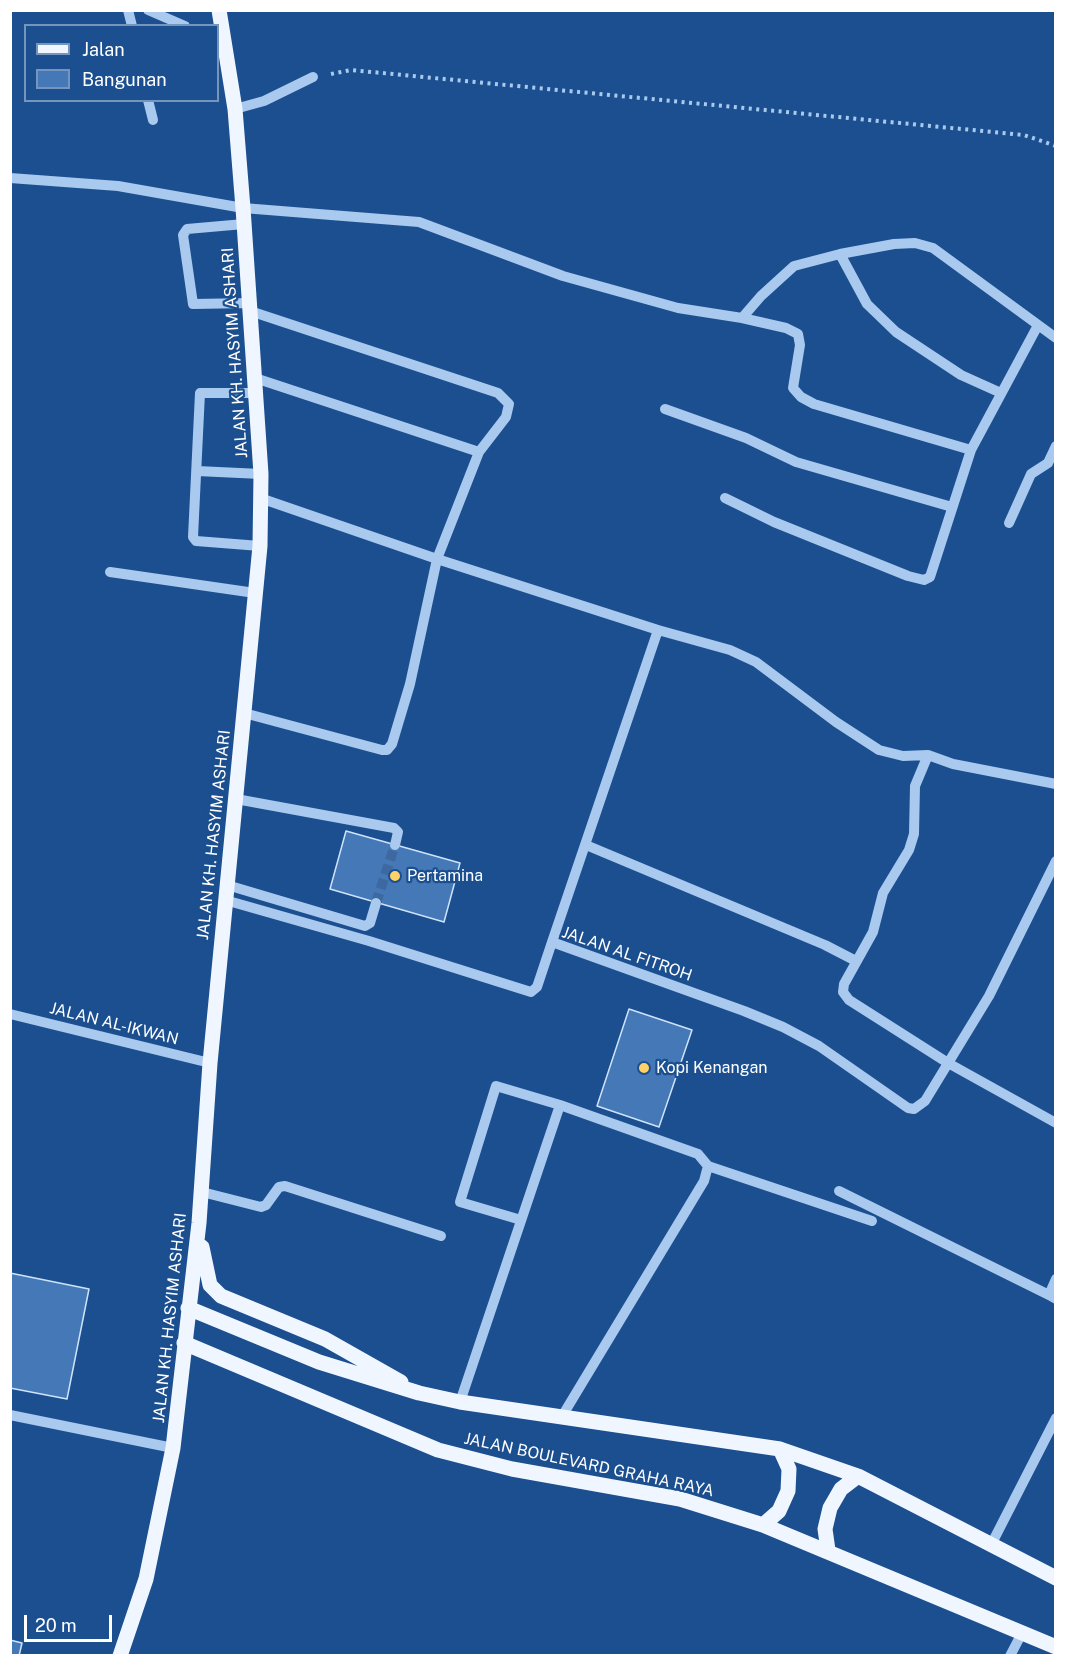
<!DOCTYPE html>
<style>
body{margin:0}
#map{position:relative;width:1066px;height:1666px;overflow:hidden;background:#1b4f8f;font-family:"Public Sans",sans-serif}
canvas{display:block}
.frame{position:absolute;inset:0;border:12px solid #fff;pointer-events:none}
.legend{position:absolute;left:24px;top:24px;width:195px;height:78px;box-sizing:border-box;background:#1b4f8f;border:2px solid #7695bc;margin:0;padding:8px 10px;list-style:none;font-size:18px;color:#fff}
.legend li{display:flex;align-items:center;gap:12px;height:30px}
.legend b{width:30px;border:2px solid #7695bc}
.scale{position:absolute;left:24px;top:1615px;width:88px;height:27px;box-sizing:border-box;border:3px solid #fff;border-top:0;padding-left:8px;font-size:18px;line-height:21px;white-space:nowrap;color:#fff;-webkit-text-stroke:4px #1b4f8f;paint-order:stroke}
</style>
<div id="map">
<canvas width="1066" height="1666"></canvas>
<div class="frame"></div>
<ul class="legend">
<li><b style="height:8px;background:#f0f6ff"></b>Jalan</li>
<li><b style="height:16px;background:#4478b7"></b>Bangunan</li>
</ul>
<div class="scale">20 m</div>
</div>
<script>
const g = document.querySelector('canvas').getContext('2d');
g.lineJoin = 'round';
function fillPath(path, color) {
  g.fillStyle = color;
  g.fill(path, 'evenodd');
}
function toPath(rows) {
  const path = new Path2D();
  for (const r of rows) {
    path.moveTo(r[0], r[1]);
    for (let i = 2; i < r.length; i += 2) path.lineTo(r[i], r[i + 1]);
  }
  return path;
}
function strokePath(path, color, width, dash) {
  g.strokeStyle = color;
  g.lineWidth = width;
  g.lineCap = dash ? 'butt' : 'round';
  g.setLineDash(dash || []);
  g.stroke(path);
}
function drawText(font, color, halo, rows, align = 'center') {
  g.font = font + ' "Public Sans",sans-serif';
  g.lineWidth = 4.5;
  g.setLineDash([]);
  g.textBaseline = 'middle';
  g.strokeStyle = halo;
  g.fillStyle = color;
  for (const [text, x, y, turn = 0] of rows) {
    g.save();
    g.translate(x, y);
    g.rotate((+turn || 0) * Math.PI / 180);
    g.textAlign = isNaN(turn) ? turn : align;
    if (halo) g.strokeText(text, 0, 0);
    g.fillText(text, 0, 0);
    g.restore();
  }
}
const building = toPath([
 [346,831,460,863,444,922,330,889,346,831],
 [629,1009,692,1030,659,1127,597,1106,629,1009],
 [10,1273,89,1289,67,1399,10,1388,10,1273],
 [10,1640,22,1643,19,1656,10,1656,10,1640]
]);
fillPath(building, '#4478b7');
strokePath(building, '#cfe3fa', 1.5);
strokePath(toPath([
 [376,903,395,845]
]), '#3d69a0', 10, [10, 5]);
strokePath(toPath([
 [331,74,351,70,1024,135,1056,146]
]), '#a9c9ee', 4, [3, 4.5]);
strokePath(toPath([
 [128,10,132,26],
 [148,10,185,26],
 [148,100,153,120],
 [235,109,264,101,313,77],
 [10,178,118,186,243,208,419,222,563,276,678,308,742,318,761,296,794,266,840,254,894,244,915,243,933,248,1056,338],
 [244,224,187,229,183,235,193,304,250,303],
 [840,254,867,304,896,332,961,375,1001,393],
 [742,318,786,328,798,334,800,345,793,388,801,397,814,404,971,450],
 [255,378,479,452],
 [256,393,200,393,193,537,196,541,260,546],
 [665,409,746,438,796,462,952,507],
 [197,471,261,474],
 [260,498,437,559,658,630,730,650,756,662,836,722,879,750,903,756,928,755,953,764,1056,784],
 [725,498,774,522,908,576,924,580,930,577,971,450,1037,327],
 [1009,523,1031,474,1048,463,1056,446],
 [110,572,255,593],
 [244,713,382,750,387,750,392,744,410,684,437,559,479,452,506,417,509,404,498,393,250,311],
 [928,755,915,786,914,834,909,850,883,893,873,932,844,984,843,992,849,1000,948,1063,1056,1123],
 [236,799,394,828,398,832,395,845],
 [586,845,825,945,856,961],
 [227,885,365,926,370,923,376,903],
 [225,900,369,941,531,992,537,987,552,942,744,1011,783,1027,819,1046,908,1108,914,1109,925,1101,989,996,1056,861],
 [552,942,658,630],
 [10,1014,210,1063],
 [708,1166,872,1221],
 [839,1191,1049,1295],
 [202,1192,261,1207,266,1205,279,1187,285,1186,441,1236],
 [521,1220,460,1202,496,1086,560,1105,698,1154,708,1166,704,1181,561,1418],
 [1056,1279,1049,1295,1056,1299],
 [460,1402,560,1105],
 [10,1415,173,1448],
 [991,1545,1056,1418],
 [1010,1656,1022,1633]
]), '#a9c9ee', 10);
strokePath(toPath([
 [202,1247,210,1285,221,1296,325,1339,401,1382],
 [188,1308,319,1362,419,1393,460,1402,780,1449,858,1476,1056,1578],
 [184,1343,438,1450,512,1469,680,1499,763,1525,1056,1647],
 [763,1525,779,1511,788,1491,789,1469,780,1449],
 [828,1550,825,1529,830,1508,841,1489,858,1476],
 [120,1656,146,1579,173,1448,199,1223,210,1063,260,546,261,474,243,208,235,109,219,10]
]), '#f0f6ff', 15);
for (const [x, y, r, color] of [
 [395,876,6,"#ffd166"],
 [644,1068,6,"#ffd166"]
]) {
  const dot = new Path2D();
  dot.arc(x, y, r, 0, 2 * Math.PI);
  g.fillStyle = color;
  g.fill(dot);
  strokePath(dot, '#1b4f8f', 2);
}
drawText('16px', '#fff', '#1b4f8f', [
 ["JALAN KH. HASYIM ASHARI",235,353,-94],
 ["JALAN KH. HASYIM ASHARI",214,835,-84],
 ["JALAN AL FITROH",627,954,19],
 ["JALAN AL-IKWAN",114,1024,14],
 ["JALAN KH. HASYIM ASHARI",170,1318,-84],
 ["JALAN BOULEVARD GRAHA RAYA",589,1465,12]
]);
drawText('16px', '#fff', '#1b4f8f', [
 ["Pertamina",407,876],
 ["Kopi Kenangan",656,1068]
], 'left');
</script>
